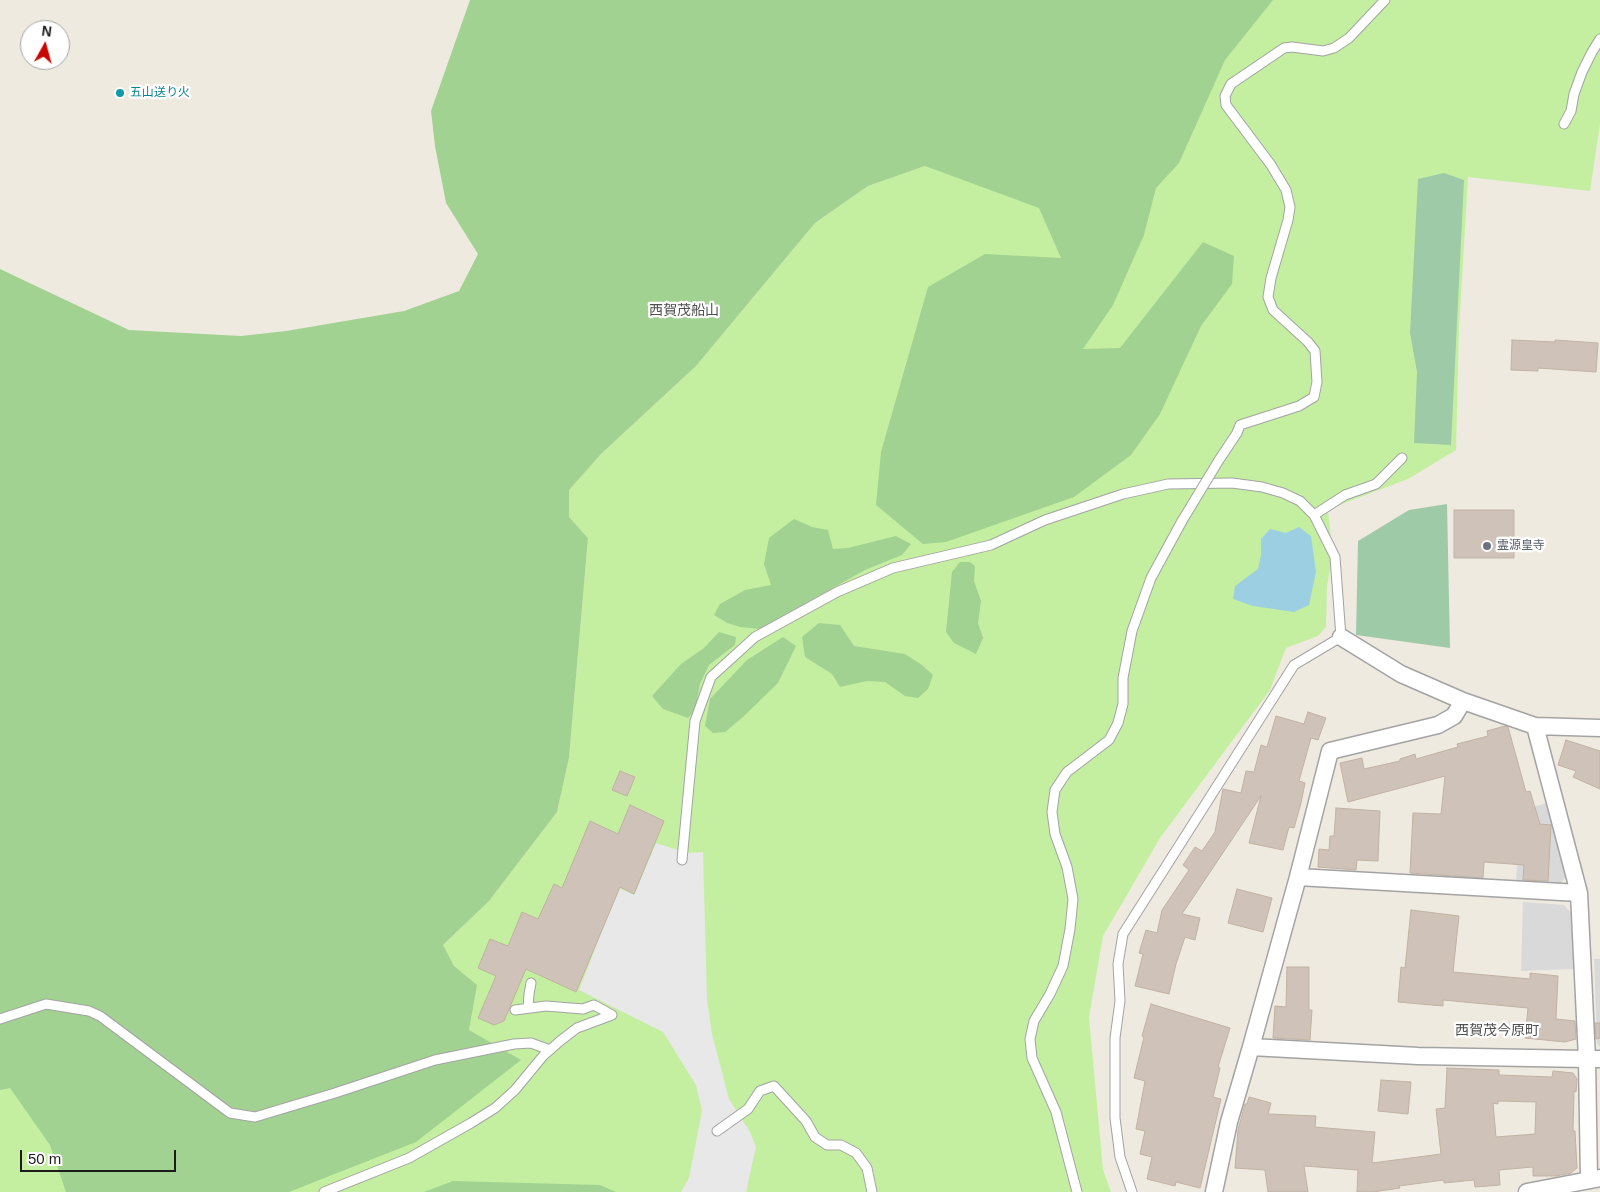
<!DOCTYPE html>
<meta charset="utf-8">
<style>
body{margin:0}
#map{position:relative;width:1600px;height:1192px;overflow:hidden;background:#efeae0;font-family:Arial,sans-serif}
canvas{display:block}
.north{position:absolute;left:20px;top:20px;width:50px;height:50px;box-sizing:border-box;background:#fff;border:1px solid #a4a4a4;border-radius:50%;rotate:7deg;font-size:14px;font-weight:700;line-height:20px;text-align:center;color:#1c1c1c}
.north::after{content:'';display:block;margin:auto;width:18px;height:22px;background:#c80700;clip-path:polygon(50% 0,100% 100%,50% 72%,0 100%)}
.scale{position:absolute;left:20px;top:1150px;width:156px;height:22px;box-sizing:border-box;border:2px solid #1c1c1c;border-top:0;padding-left:6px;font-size:15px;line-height:18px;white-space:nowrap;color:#1c1c1c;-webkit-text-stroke:4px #fff;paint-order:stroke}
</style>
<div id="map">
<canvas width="1600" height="1192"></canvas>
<div class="north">N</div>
<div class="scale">50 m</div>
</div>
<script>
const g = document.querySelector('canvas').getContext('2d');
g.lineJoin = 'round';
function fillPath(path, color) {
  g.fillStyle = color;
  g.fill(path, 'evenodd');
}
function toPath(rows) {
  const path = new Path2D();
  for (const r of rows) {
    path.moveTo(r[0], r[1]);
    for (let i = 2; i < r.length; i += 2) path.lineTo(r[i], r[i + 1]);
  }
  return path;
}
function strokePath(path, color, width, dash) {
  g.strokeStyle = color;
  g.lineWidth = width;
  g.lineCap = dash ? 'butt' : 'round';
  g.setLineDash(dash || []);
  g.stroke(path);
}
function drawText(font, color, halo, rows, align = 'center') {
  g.font = font + ' Arial,"Noto Sans JP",sans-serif';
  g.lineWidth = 4.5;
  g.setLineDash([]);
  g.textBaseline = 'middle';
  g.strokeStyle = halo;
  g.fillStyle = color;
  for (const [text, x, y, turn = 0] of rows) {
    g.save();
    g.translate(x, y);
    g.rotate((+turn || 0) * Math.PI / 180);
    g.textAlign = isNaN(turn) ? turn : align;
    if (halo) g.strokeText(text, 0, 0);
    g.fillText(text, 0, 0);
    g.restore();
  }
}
fillPath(toPath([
 [1546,803,1566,876,1559,886,1516,883,1520,811],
 [1523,902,1564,905,1571,913,1574,969,1521,971],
 [1594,959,1600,959,1600,1047,1597,1043]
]), '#dad9d9');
fillPath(toPath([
 [1261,0,1600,0,1600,124,1590,191,1468,177,1459,330,1456,450,1408,479,1342,504,1328,512,1333,554,1327,586,1326,627,1318,636,1286,648,1270,690,1160,838,1103,936,1089,1017,1103,1170,1111,1192,0,1192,0,880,443,945,489,901,557,812,569,758,588,538,569,517,568,490,601,454,696,366,815,223,868,186,925,166]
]), '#c4efa0');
fillPath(toPath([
 [470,0,1273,0,1225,60,1179,163,1156,188,1144,235,1113,305,1083,349,1120,348,1203,242,1234,256,1232,284,1201,326,1160,414,1131,455,1074,497,946,542,923,544,876,505,881,452,928,287,985,254,1061,258,1039,208,925,166,868,186,815,223,696,366,601,454,569,490,569,517,588,538,569,758,557,812,489,901,443,945,454,966,477,985,469,1030,521,1060,416,1142,289,1192,66,1192,50,1145,10,1088,0,1090,0,269,129,330,241,336,286,331,404,311,459,291,478,254,446,203,435,146,431,111],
 [794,519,812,527,828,530,833,549,848,548,896,536,911,544,902,555,865,570,760,629,740,627,727,623,714,615,720,604,745,590,771,585,764,564,769,538],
 [960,562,970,562,975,566,974,581,981,601,978,623,983,638,976,654,954,643,946,632,952,572],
 [819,623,840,625,854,646,905,654,922,665,933,675,928,689,918,698,905,696,885,682,867,681,840,687,832,674,805,657,802,637],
 [719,632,736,637,735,645,709,665,700,684,695,710,688,718,663,709,652,696,681,664,704,648],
 [783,637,796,646,778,683,743,717,725,732,713,733,705,726,710,699,747,660],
 [453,1181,600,1185,616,1192,424,1192]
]), '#a2d291');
fillPath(toPath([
 [1444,173,1464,180,1451,445,1414,443,1417,372,1410,333,1418,179],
 [1447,504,1450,648,1356,635,1358,541,1409,510]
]), '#9fcaa7');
fillPath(toPath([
 [656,843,687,853,703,852,707,1000,712,1034,729,1099,750,1132,756,1147,746,1192,681,1192,689,1178,702,1111,696,1085,663,1032,579,990,619,888,634,895]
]), '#e8e8e8');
fillPath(toPath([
 [1299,527,1311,536,1316,572,1309,605,1294,612,1253,606,1233,599,1235,586,1258,569,1261,555,1261,539,1270,529,1286,533]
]), '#9ccfe1');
const building = toPath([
 [1512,340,1555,342,1555,340,1598,343,1596,372,1538,368,1538,371,1511,370,1512,340],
 [1454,510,1514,510,1514,558,1454,558,1454,510],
 [1308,712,1326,718,1318,740,1311,738,1299,781,1305,783,1301,803,1294,828,1289,827,1283,850,1249,843,1261,796,1182,914,1200,918,1195,940,1185,937,1176,964,1169,994,1135,986,1143,954,1139,953,1146,930,1157,933,1162,910,1189,870,1183,865,1195,847,1202,851,1215,832,1223,789,1241,793,1246,771,1254,772,1261,745,1267,747,1276,716,1304,724,1308,712],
 [1505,726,1508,727,1526,792,1530,791,1540,824,1551,825,1548,881,1523,880,1524,865,1484,862,1483,878,1410,873,1413,813,1441,814,1445,776,1348,802,1340,763,1362,758,1364,769,1400,761,1400,759,1415,754,1416,759,1458,747,1457,744,1488,736,1487,731,1505,726],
 [1566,740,1600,751,1600,789,1573,777,1576,771,1558,765,1566,740],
 [620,771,635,777,627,796,612,790,620,771],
 [630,805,664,821,634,894,620,887,576,992,526,969,504,1021,494,1025,478,1018,496,976,478,968,490,939,508,946,522,912,538,919,554,884,562,888,590,821,618,834,630,805],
 [1336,808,1380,811,1378,861,1357,860,1356,870,1318,867,1319,849,1329,850,1330,836,1334,836,1336,808],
 [1237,889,1272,898,1263,932,1228,923,1237,889],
 [1411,910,1459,916,1453,972,1530,979,1530,973,1558,976,1556,1019,1575,1021,1576,1039,1565,1042,1525,1038,1528,1008,1443,1000,1443,1006,1398,1002,1401,967,1405,968,1411,910],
 [1287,967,1309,967,1309,1010,1312,1010,1310,1040,1273,1038,1275,1006,1286,1007,1287,967],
 [1151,1004,1230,1028,1218,1067,1220,1068,1213,1097,1221,1099,1200,1188,1176,1182,1175,1186,1147,1179,1152,1157,1140,1154,1145,1131,1136,1129,1145,1081,1134,1078,1144,1037,1142,1036,1151,1004],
 [1595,1023,1600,1023,1600,1038,1596,1039,1595,1023],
 [1447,1068,1499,1070,1499,1075,1552,1077,1553,1071,1573,1073,1577,1079,1576,1092,1574,1091,1573,1131,1575,1131,1577,1168,1571,1173,1556,1176,1533,1176,1533,1167,1499,1170,1500,1185,1475,1187,1474,1180,1444,1183,1444,1180,1399,1186,1400,1188,1373,1192,1357,1192,1358,1170,1304,1166,1308,1192,1268,1192,1265,1170,1235,1168,1238,1130,1245,1104,1247,1104,1249,1097,1271,1103,1268,1114,1316,1116,1315,1127,1375,1132,1372,1163,1441,1154,1436,1109,1445,1108,1447,1068],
 [1498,1101,1536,1102,1535,1134,1496,1137,1493,1103,1498,1104,1498,1101],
 [1381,1080,1411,1082,1408,1114,1378,1111,1381,1080]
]);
fillPath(building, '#cfc3b9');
strokePath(building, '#c1b1a1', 1);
const lane = toPath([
 [1564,124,1571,111,1574,94,1582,72,1592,52,1600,39],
 [1219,460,1237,433,1240,425,1299,406,1314,397,1317,382,1315,351,1308,342,1273,310,1268,297,1271,278,1288,220,1290,207,1286,190,1271,165,1226,105,1225,96,1231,84,1284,48,1292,47,1323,51,1334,48,1349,38,1385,0],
 [1314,515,1345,495,1376,484,1402,458],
 [682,860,695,721,711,677,755,637,837,592,893,568,991,545,1045,520,1123,494,1168,484,1232,483,1262,487,1283,493,1300,501,1314,515,1335,557,1341,637,1294,665,1123,934,1118,964,1120,1001,1115,1038,1115,1118,1120,1157,1132,1192],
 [528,1008,529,994,531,983],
 [515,1010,546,1006,583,1009,594,1005,612,1015],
 [0,1019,46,1004,89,1011,100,1016,230,1113,255,1117,335,1093,435,1060,514,1044,531,1043,550,1050],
 [717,1131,748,1109,760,1091,774,1086,806,1121,815,1137,827,1145,841,1145,856,1153,867,1168,872,1192],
 [324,1192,409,1158,471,1123,495,1108,515,1090,543,1056,560,1041,577,1028,612,1015],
 [1077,1192,1056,1112,1032,1058,1030,1039,1034,1021,1050,994,1063,966,1070,929,1073,899,1067,867,1055,834,1052,812,1055,790,1067,772,1109,740,1118,723,1123,704,1123,678,1132,631,1151,578,1182,521]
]);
const street = toPath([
 [1341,637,1401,674,1463,701,1535,726,1600,728],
 [1535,726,1579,893,1587,1059,1600,1059],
 [1298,877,1579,893],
 [1251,1047,1298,877,1330,751,1438,725,1454,716,1463,701],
 [1214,1192,1229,1122,1251,1047,1418,1056,1587,1059,1589,1180],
 [1527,1192,1600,1178]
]);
strokePath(lane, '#a3a3a3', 11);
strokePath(street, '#a3a3a3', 19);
strokePath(lane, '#fff', 9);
strokePath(street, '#fff', 16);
const laneBridge = toPath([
 [1182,521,1219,460]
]);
strokePath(laneBridge, '#a3a3a3', 11, []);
strokePath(laneBridge, '#fff', 9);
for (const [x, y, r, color] of [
 [120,93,5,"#0f9aa8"],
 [1487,546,5,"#6b7280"]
]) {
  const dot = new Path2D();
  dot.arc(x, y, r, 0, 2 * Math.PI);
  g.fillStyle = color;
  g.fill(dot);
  strokePath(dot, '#fff', 2);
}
drawText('12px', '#0d838f', '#fff', [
 ["五山送り火",130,93]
], 'left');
drawText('12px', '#5b616d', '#fff', [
 ["霊源皇寺",1497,546]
], 'left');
drawText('14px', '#4f4f4f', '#fff', [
 ["西賀茂船山",684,311],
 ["西賀茂今原町",1497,1031]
]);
</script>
